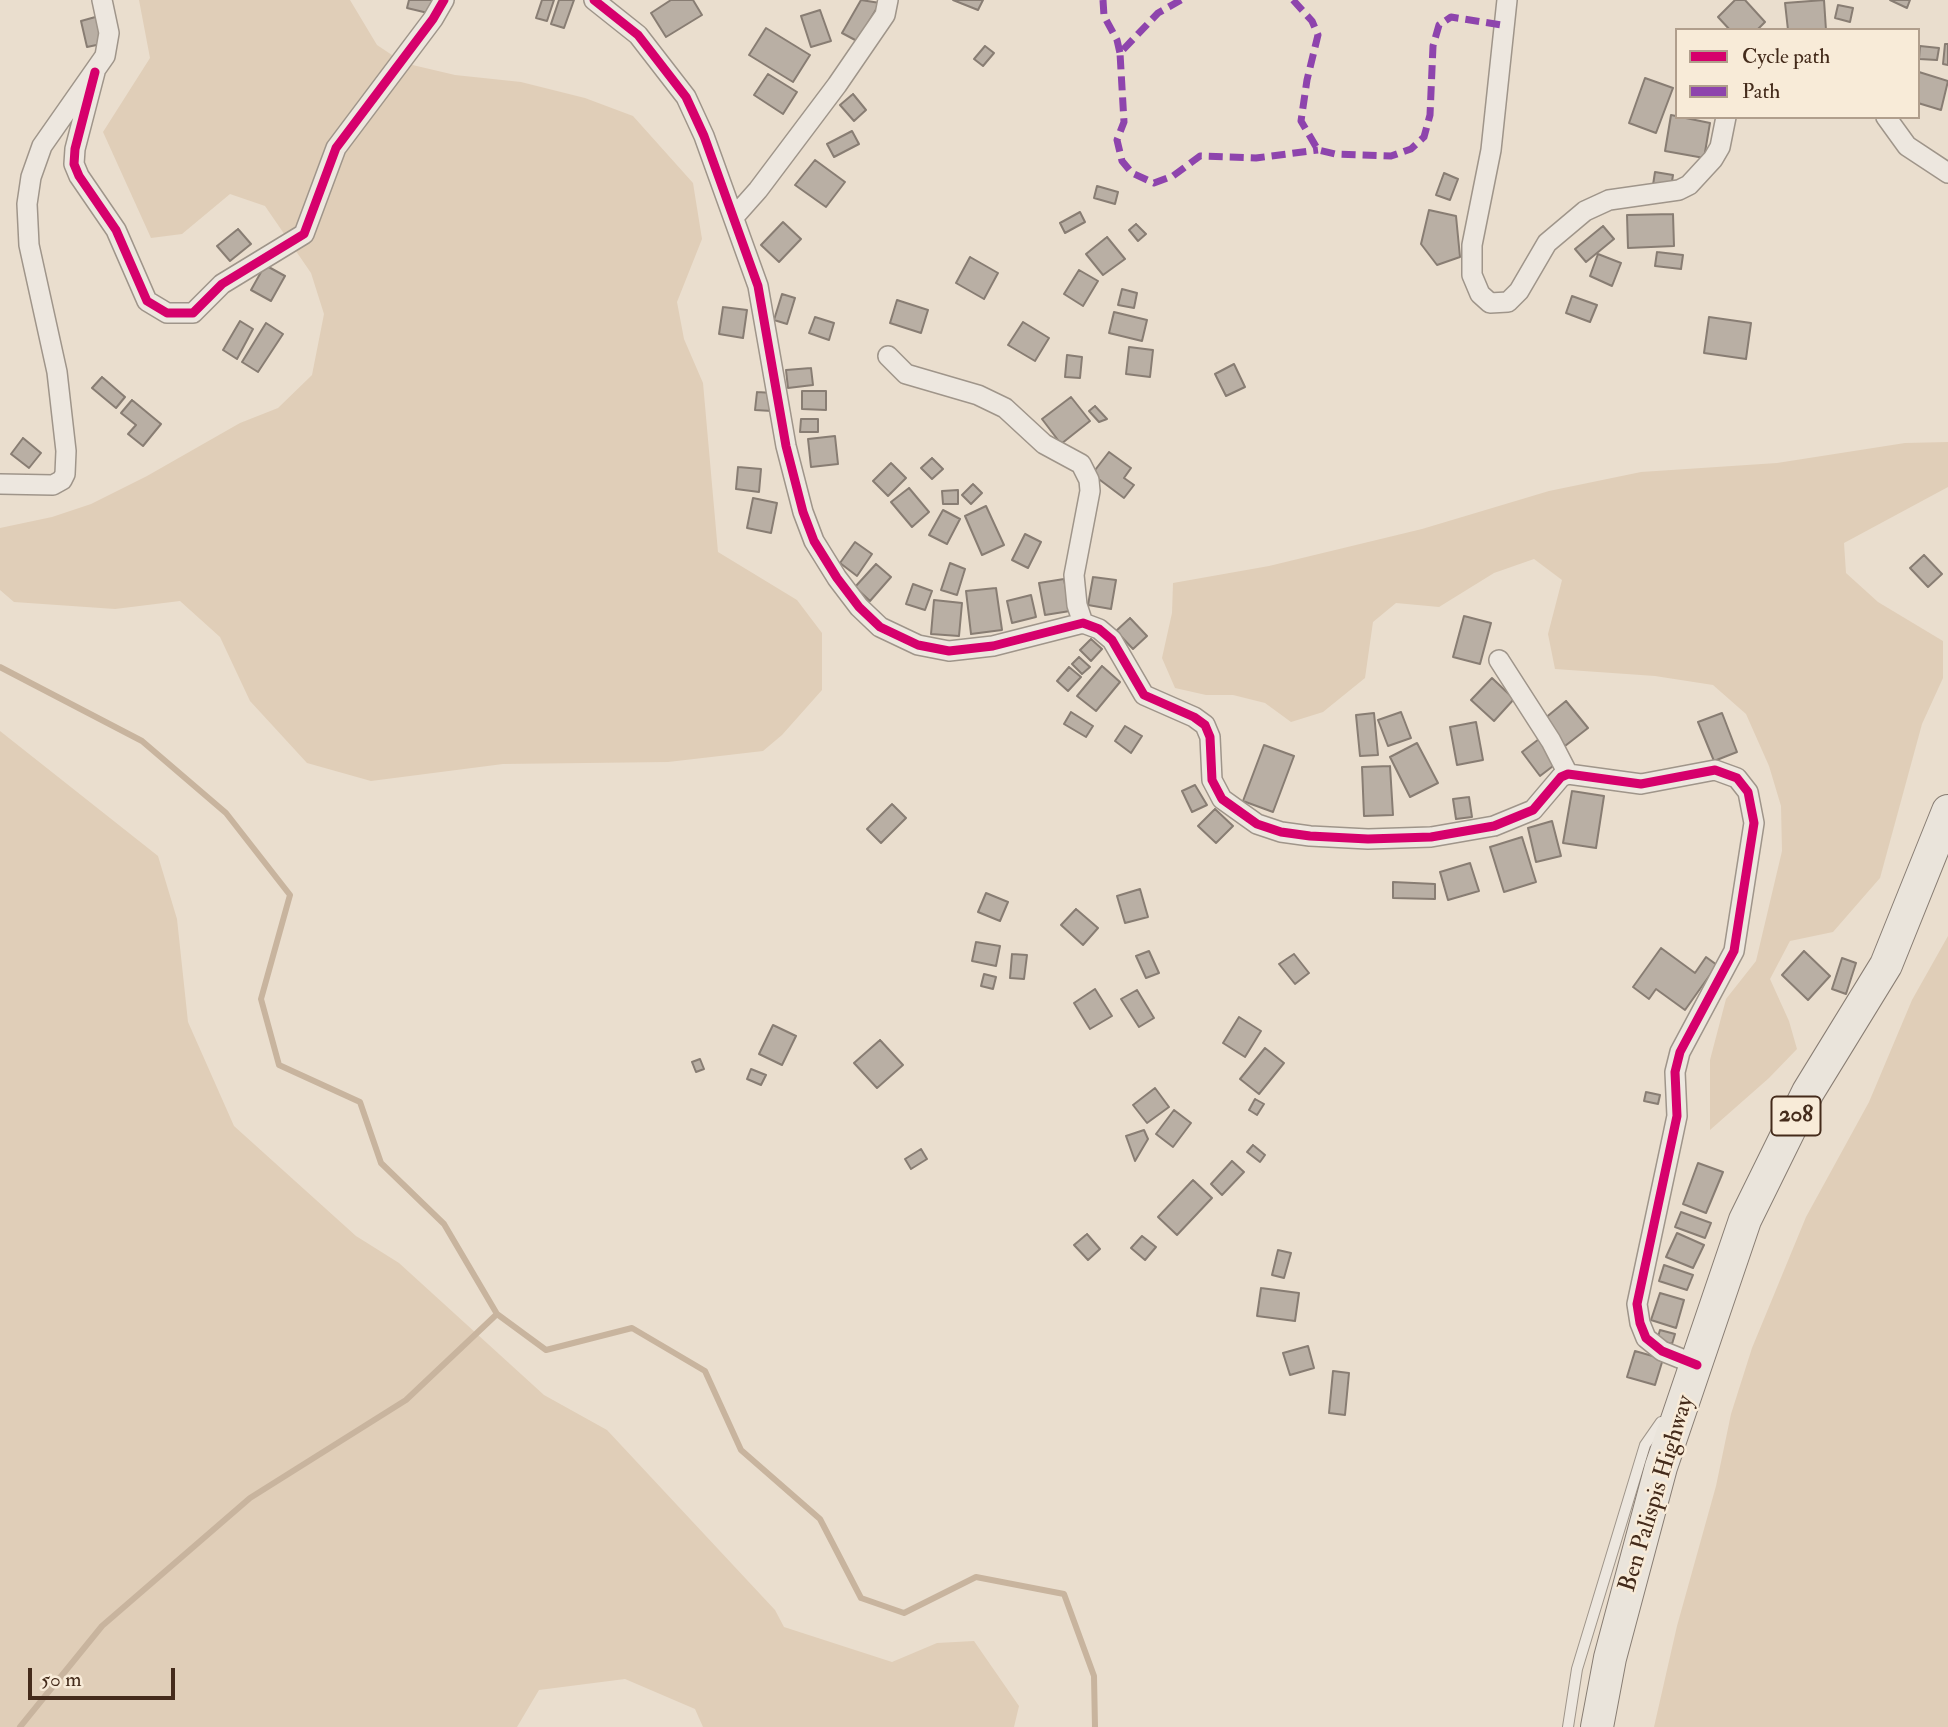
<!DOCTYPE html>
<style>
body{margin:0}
#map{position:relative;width:1948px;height:1727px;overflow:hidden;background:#eadece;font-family:"IM FELL Double Pica",serif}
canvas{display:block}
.legend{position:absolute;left:1675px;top:28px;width:245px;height:91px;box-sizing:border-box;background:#f8ebd8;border:2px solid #b09e8c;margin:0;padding:9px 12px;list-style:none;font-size:21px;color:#442b1b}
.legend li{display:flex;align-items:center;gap:14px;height:35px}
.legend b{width:35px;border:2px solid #b09e8c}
.scale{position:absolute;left:28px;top:1668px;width:147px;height:32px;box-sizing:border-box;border:4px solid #442b1b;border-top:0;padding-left:9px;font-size:21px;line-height:24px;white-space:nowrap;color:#442b1b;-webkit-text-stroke:5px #f8ebd8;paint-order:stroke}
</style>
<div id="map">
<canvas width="1948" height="1727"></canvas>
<ul class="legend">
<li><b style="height:9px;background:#d6006c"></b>Cycle path</li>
<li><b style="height:9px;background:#8e44ad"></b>Path</li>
</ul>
<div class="scale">50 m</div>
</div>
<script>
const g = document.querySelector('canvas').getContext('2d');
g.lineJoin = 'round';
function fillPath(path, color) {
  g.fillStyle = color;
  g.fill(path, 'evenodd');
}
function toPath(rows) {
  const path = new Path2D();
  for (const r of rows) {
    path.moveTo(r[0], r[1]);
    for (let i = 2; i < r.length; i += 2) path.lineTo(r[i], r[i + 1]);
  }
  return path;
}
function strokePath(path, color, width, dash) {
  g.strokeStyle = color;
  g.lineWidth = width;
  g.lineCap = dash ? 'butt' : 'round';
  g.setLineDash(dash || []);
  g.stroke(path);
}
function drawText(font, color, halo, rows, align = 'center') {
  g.font = font + ' "IM FELL Double Pica",serif';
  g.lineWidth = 5;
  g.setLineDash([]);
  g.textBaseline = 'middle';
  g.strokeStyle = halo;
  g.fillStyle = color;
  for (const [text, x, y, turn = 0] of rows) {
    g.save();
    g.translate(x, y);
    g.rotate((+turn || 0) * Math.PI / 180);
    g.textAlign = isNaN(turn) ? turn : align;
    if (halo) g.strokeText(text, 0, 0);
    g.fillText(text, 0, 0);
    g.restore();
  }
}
fillPath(toPath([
 [139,0,350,0,377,45,404,63,455,75,521,82,585,98,633,116,693,183,702,239,677,302,684,339,703,383,718,552,797,600,822,633,822,690,782,735,763,751,668,762,503,764,371,781,307,763,250,701,220,637,180,601,115,609,14,602,0,590,0,528,52,517,91,504,147,476,240,423,278,408,312,375,324,314,311,273,265,206,230,194,182,234,151,238,103,132,150,58],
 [1948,442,1948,487,1844,543,1846,573,1878,602,1943,641,1943,678,1922,724,1880,878,1833,932,1790,941,1770,979,1789,1021,1797,1049,1769,1078,1710,1130,1710,1060,1726,999,1756,961,1782,851,1781,806,1769,766,1746,714,1713,685,1655,676,1555,669,1548,634,1562,580,1534,559,1494,573,1439,607,1396,603,1373,622,1365,678,1323,712,1291,722,1265,703,1233,695,1206,695,1175,688,1162,658,1172,613,1173,583,1269,566,1422,529,1549,491,1641,472,1777,463,1905,443],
 [0,731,158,856,177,919,188,1022,234,1126,356,1236,399,1263,544,1395,607,1430,775,1610,784,1627,892,1662,937,1643,974,1641,1019,1706,1014,1727,703,1727,695,1709,625,1679,539,1690,517,1727,0,1727],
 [1948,936,1948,1727,1654,1727,1677,1626,1716,1486,1731,1414,1752,1348,1806,1217,1869,1102,1912,1000]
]), '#e0ceb8');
strokePath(toPath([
 [0,667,142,741,226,813,290,895,261,999,279,1065,360,1102,381,1163,444,1224,497,1314,546,1350,632,1328,705,1371,741,1450,820,1519,861,1598,904,1613,976,1577,1064,1594,1094,1676,1095,1727],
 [20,1727,102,1626,250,1498,406,1400,497,1314]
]), '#c8b49e', 6);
const building = toPath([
 [409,0,435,0,432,14,407,8,409,0],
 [542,0,554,0,547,21,536,18,542,0],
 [559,0,574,0,564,28,551,24,559,0],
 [671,0,693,0,702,15,666,37,651,13,671,0],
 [861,0,880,3,857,41,842,33,861,0],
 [953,0,983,0,978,10,953,0],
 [1735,0,1745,0,1765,22,1757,30,1730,30,1718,17,1735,0],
 [1824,0,1826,30,1788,30,1785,3,1824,0],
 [1890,0,1910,0,1907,8,1890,0],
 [1838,5,1853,8,1850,22,1835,18,1838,5],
 [820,10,831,41,811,47,801,16,820,10],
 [99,16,106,43,87,47,81,21,99,16],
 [766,28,810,55,793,82,749,55,766,28],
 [1945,44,1948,44,1948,65,1943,64,1945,44],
 [985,46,994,53,983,66,974,59,985,46],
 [1920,46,1939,48,1937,60,1919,59,1920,46],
 [1919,72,1948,81,1941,110,1918,103,1919,72],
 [768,74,797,92,783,114,754,95,768,74],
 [1645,78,1673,88,1656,133,1629,123,1645,78],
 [853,94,866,110,854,121,840,105,853,94],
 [1671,115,1710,123,1704,158,1665,151,1671,115],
 [852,131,859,144,834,157,827,144,852,131],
 [815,160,845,182,826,207,795,185,815,160],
 [1655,172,1673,175,1671,188,1653,185,1655,172],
 [1444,173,1458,179,1450,200,1436,195,1444,173],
 [1097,186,1118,192,1115,204,1094,198,1097,186],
 [1429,210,1456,216,1460,257,1437,265,1421,244,1429,210],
 [1080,212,1085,222,1065,233,1060,223,1080,212],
 [1673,214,1674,246,1628,248,1627,215,1673,214],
 [783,222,801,239,779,262,761,245,783,222],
 [1136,224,1146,234,1138,241,1129,230,1136,224],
 [1603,226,1614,239,1586,262,1575,249,1603,226],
 [238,229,251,244,230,261,217,246,238,229],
 [1107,237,1125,259,1103,275,1086,254,1107,237],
 [1657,252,1683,255,1681,269,1655,266,1657,252],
 [1598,254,1621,263,1612,286,1590,276,1598,254],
 [970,257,998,273,984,299,956,283,970,257],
 [265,265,285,276,271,301,251,290,265,265],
 [1079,270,1098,281,1083,306,1064,294,1079,270],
 [1122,289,1137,293,1134,308,1118,305,1122,289],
 [782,294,795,298,787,324,774,320,782,294],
 [1572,296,1597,305,1590,322,1566,313,1572,296],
 [897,300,928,310,921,333,890,323,897,300],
 [723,307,747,310,743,338,719,334,723,307],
 [1114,312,1147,320,1142,341,1109,333,1114,312],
 [815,317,834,323,829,340,809,333,815,317],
 [1709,317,1751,323,1746,359,1704,353,1709,317],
 [240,321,253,329,237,359,223,350,240,321],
 [1023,322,1049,338,1035,361,1008,345,1023,322],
 [266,323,283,334,258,372,242,362,266,323],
 [1129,347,1153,350,1150,377,1126,374,1129,347],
 [1067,355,1082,357,1080,378,1065,377,1067,355],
 [1234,364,1245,387,1226,396,1215,374,1234,364],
 [811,368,813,385,788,388,786,370,811,368],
 [102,377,125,397,116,408,92,388,102,377],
 [802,391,826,391,826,410,802,409,802,391],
 [757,392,773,393,772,411,755,410,757,392],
 [1071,397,1090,421,1061,444,1042,419,1071,397],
 [132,400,161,424,143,446,128,434,136,425,121,413,132,400],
 [1095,406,1107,419,1099,422,1089,411,1095,406],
 [801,419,818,419,818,432,800,432,801,419],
 [835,436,838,464,811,467,808,439,835,436],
 [23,438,41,453,29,468,11,454,23,438],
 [1109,452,1131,468,1124,478,1134,485,1124,498,1092,474,1109,452],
 [932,458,943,469,932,479,921,468,932,458],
 [891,463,906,478,888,496,873,481,891,463],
 [738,467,761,469,759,492,736,489,738,467],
 [973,484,982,493,971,504,962,495,973,484],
 [909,488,929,512,912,527,891,502,909,488],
 [958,490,958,504,943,504,942,491,958,490],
 [753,498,777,503,771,533,747,528,753,498],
 [986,506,1004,545,982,555,965,516,986,506],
 [943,510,960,519,947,544,929,535,943,510],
 [1025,534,1041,542,1028,568,1012,560,1025,534],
 [855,542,872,554,857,576,840,563,855,542],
 [1924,555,1942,574,1928,587,1910,568,1924,555],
 [950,563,965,569,957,595,941,590,950,563],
 [876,564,891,577,870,601,855,587,876,564],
 [1093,577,1116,580,1111,609,1088,605,1093,577],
 [1064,579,1070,611,1045,615,1039,583,1064,579],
 [913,584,932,591,925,610,906,604,913,584],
 [996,588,1002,630,971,634,966,591,996,588],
 [1031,595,1036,617,1012,623,1007,601,1031,595],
 [934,600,962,603,959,636,931,634,934,600],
 [1464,616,1491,623,1480,664,1453,657,1464,616],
 [1130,618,1147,636,1133,649,1116,631,1130,618],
 [1091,639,1102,649,1091,661,1080,650,1091,639],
 [1079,657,1090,667,1082,674,1072,664,1079,657],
 [1102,666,1120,682,1096,711,1077,696,1102,666],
 [1069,667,1081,677,1068,691,1057,681,1069,667],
 [1492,678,1514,699,1494,721,1471,700,1492,678],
 [1566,701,1588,728,1565,746,1544,719,1566,701],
 [1071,712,1093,726,1086,737,1064,724,1071,712],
 [1401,712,1411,738,1388,746,1378,720,1401,712],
 [1374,713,1378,755,1360,756,1356,715,1374,713],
 [1722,713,1737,752,1714,761,1698,722,1722,713],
 [1476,722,1483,760,1457,765,1450,727,1476,722],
 [1125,726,1142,736,1131,753,1115,741,1125,726],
 [1539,739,1557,763,1540,776,1522,752,1539,739],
 [1417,743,1438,783,1410,797,1390,757,1417,743],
 [1264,745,1294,756,1273,812,1243,801,1264,745],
 [1390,766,1393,815,1364,816,1362,767,1390,766],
 [1195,785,1207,805,1192,812,1182,791,1195,785],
 [1572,791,1604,796,1596,848,1563,843,1572,791],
 [1469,797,1472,817,1456,819,1453,799,1469,797],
 [892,804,906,818,881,843,867,829,892,804],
 [1215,809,1233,826,1216,843,1198,826,1215,809],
 [1552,821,1561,856,1536,862,1528,828,1552,821],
 [1522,837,1536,882,1504,892,1490,847,1522,837],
 [1470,863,1479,891,1448,900,1440,872,1470,863],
 [1393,882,1435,884,1435,899,1393,898,1393,882],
 [1140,889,1148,917,1125,923,1117,896,1140,889],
 [986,893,1008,902,1000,921,978,912,986,893],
 [1076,909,1098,928,1083,945,1061,925,1076,909],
 [976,942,1000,946,996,966,972,961,976,942],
 [1661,948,1695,973,1706,957,1717,965,1685,1010,1656,989,1649,999,1633,987,1661,948],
 [1149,951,1159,973,1146,978,1136,956,1149,951],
 [1804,951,1830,976,1808,1000,1782,975,1804,951],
 [1012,954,1027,955,1024,979,1010,978,1012,954],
 [1294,954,1309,973,1295,984,1279,964,1294,954],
 [1842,958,1856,963,1846,994,1832,989,1842,958],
 [984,974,996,977,993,989,981,986,984,974],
 [1095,989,1112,1016,1090,1029,1074,1003,1095,989],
 [1137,990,1154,1018,1139,1027,1121,999,1137,990],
 [1239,1017,1261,1031,1245,1057,1223,1043,1239,1017],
 [773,1025,796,1036,782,1065,759,1054,773,1025],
 [880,1040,903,1065,877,1088,854,1063,880,1040],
 [1265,1048,1284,1063,1259,1094,1240,1079,1265,1048],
 [700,1059,704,1069,696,1072,692,1062,700,1059],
 [751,1069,766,1075,761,1085,747,1079,751,1069],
 [1155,1088,1169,1107,1147,1123,1133,1105,1155,1088],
 [1646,1092,1660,1095,1658,1104,1644,1101,1646,1092],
 [1255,1099,1264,1104,1257,1115,1249,1110,1255,1099],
 [1174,1110,1191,1123,1173,1147,1156,1134,1174,1110],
 [1144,1130,1148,1139,1135,1161,1126,1136,1144,1130],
 [1253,1145,1265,1155,1260,1162,1247,1152,1253,1145],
 [921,1149,927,1159,911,1169,905,1159,921,1149],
 [1232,1161,1244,1172,1222,1195,1211,1184,1232,1161],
 [1698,1163,1723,1172,1706,1213,1683,1204,1698,1163],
 [1193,1180,1212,1198,1177,1235,1158,1217,1193,1180],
 [1681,1212,1711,1223,1705,1238,1675,1227,1681,1212],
 [1677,1233,1704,1245,1693,1268,1666,1257,1677,1233],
 [1087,1234,1100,1249,1088,1260,1074,1245,1087,1234],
 [1142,1236,1156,1247,1145,1260,1131,1248,1142,1236],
 [1278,1250,1291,1253,1284,1278,1272,1275,1278,1250],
 [1664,1265,1693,1275,1687,1290,1659,1281,1664,1265],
 [1261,1288,1299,1293,1295,1321,1257,1316,1261,1288],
 [1660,1293,1684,1300,1676,1328,1651,1320,1660,1293],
 [1660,1330,1675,1334,1672,1344,1657,1340,1660,1330],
 [1308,1346,1314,1368,1290,1375,1283,1353,1308,1346],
 [1635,1351,1663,1359,1655,1385,1627,1377,1635,1351],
 [1333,1371,1349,1373,1345,1415,1329,1413,1333,1371]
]);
fillPath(building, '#b9afa4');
strokePath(building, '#887d73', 2);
const lane = toPath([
 [1568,1727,1577,1669,1645,1445,1661,1422,1669,1423]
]);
const street = toPath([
 [594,0,638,35,686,97,704,136,758,286,786,446,803,512,814,541,837,578,859,607,880,627,918,645,949,651,993,646,1083,623,1099,629,1112,640,1144,695,1194,717,1205,725,1210,737,1212,780,1222,799,1257,824,1281,832,1310,836,1368,839,1431,837,1494,826,1533,810,1561,777,1568,774,1641,784,1715,770,1737,778,1748,792,1754,823,1734,951,1680,1052,1675,1072,1677,1116,1673,1135,1637,1304,1640,1323,1646,1338,1662,1351,1697,1365],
 [1507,0,1491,150,1472,245,1472,275,1480,294,1490,303,1508,302,1519,291,1547,243,1585,211,1609,200,1679,190,1689,185,1713,159,1720,147,1726,117],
 [95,72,75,149,74,164,79,176,116,230,147,301,167,313,193,313,222,284,304,234,336,148,433,19,444,0],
 [1886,117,1907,146,1948,173],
 [734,217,758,190,837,85,885,15,888,0],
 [888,356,906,374,978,395,1005,408,1044,444,1081,464,1089,480,1090,491,1074,575,1077,605,1083,623],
 [0,484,53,485,62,480,65,474,66,451,57,372,29,245,27,204,31,177,42,146,105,56,109,33,102,0],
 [1499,660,1551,741,1568,774]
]);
const primary = toPath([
 [1597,1727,1610,1658,1661,1467,1745,1220,1808,1092,1886,965,1948,811]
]);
strokePath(lane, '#9f958a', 12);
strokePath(street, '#9f958a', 22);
strokePath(primary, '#887d73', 34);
strokePath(lane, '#ede7df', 10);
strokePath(street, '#ede7df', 19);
strokePath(primary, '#eae4db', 32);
strokePath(toPath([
 [1103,0,1104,16,1117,40,1120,53],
 [1181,0,1158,13,1120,53,1124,122,1117,140,1122,161,1132,173,1154,183,1173,176,1200,156,1256,158,1318,150],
 [1293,0,1312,21,1318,35,1307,80,1301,121,1318,150,1335,154,1391,156,1411,149,1424,137,1430,115,1433,46,1439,25,1451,17,1502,25]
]), '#8e44ad', 7, [14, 7]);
strokePath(toPath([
 [594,0,638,35,686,97,704,136,758,286,786,446,803,512,814,541,837,578,859,607,880,627,918,645,949,651,993,646,1083,623,1099,629,1112,640,1144,695,1194,717,1205,725,1210,737,1212,780,1222,799,1257,824,1281,832,1310,836,1368,839,1431,837,1494,826,1533,810,1561,777,1568,774,1641,784,1715,770,1737,778,1748,792,1754,823,1734,951,1680,1052,1675,1072,1677,1116,1673,1135,1637,1304,1640,1323,1646,1338,1662,1351,1697,1365],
 [95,72,75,149,74,164,79,176,116,230,147,301,167,313,193,313,222,284,304,234,336,148,433,19,444,0]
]), '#d6006c', 9);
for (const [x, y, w] of [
 [1796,1116,49]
]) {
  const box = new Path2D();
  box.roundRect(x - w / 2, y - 19.5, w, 39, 5);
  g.fillStyle = '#f8ebd8';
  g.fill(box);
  strokePath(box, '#442b1b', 2);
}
drawText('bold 23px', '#442b1b', null, [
 ["208",1796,1116]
]);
drawText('24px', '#442b1b', '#f8ebd8', [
 ["Ben Palispis Highway",1658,1494,-73]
]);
</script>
